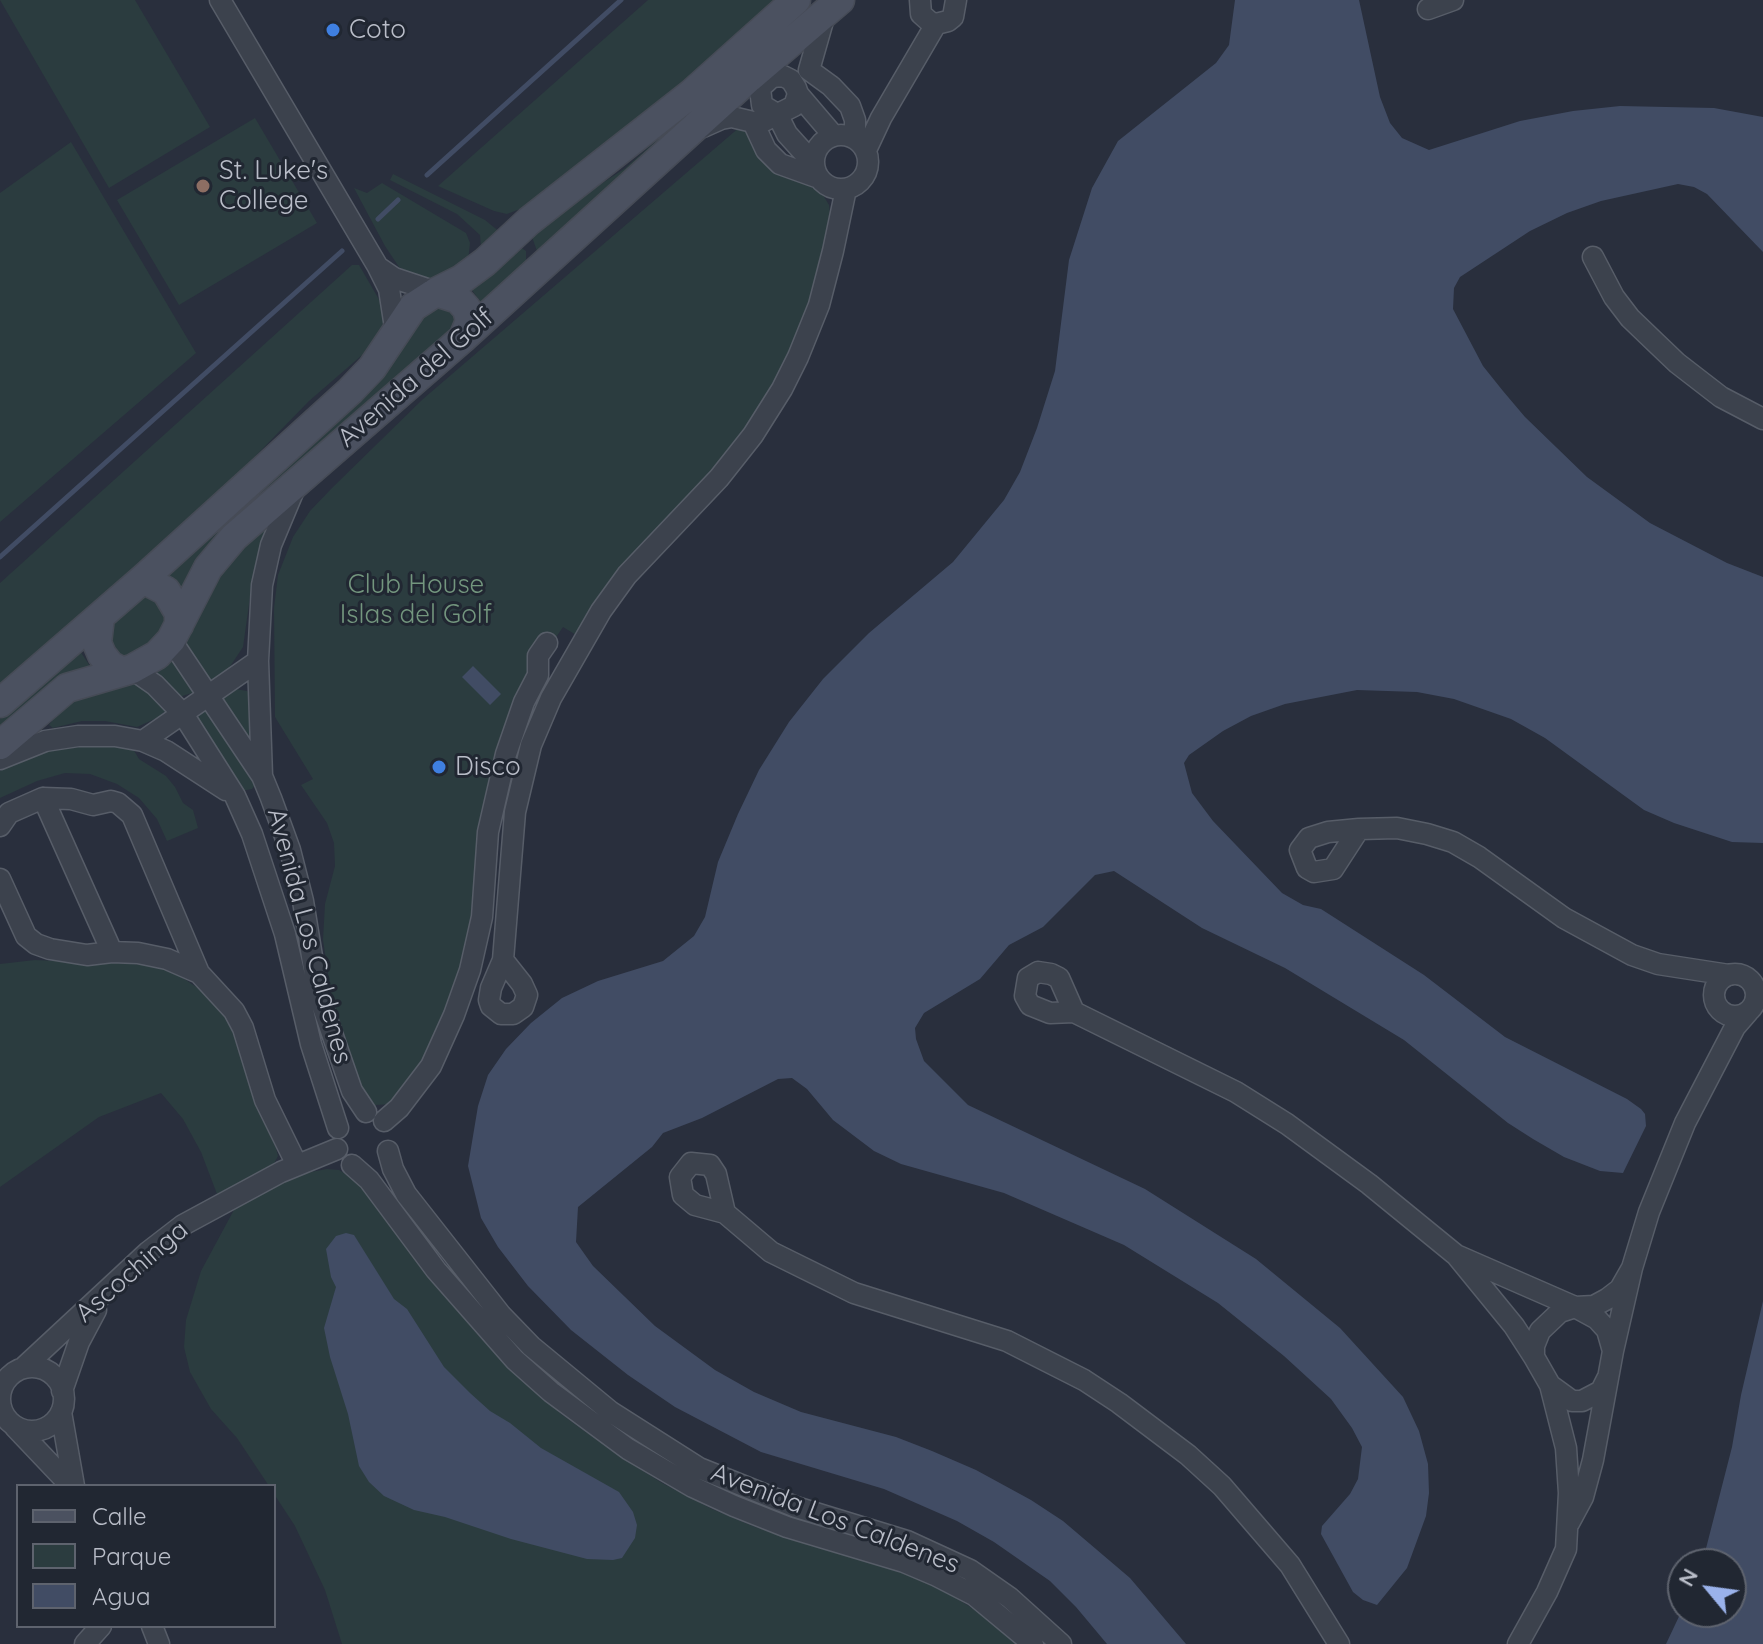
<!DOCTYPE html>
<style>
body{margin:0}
#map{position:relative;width:1763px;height:1644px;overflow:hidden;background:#292f3d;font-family:Quicksand,sans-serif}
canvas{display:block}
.legend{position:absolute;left:16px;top:1484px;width:260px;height:144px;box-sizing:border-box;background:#212732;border:2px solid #5e636e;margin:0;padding:10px 14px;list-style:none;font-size:24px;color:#b9bdc8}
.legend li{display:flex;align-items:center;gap:16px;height:40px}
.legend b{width:40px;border:2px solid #5e636e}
.north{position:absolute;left:1667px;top:1548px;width:80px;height:80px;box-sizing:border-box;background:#212732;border:2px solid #5e636e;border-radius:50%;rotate:299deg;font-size:22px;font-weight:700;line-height:32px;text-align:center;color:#b9bdc8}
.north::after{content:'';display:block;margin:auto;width:28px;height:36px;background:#9ab2eb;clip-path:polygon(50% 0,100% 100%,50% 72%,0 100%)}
</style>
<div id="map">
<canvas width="1763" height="1644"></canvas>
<ul class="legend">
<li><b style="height:10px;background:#4b5160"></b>Calle</li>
<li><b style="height:22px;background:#2b3c3f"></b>Parque</li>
<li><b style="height:22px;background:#414c64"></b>Agua</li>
</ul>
<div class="north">N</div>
</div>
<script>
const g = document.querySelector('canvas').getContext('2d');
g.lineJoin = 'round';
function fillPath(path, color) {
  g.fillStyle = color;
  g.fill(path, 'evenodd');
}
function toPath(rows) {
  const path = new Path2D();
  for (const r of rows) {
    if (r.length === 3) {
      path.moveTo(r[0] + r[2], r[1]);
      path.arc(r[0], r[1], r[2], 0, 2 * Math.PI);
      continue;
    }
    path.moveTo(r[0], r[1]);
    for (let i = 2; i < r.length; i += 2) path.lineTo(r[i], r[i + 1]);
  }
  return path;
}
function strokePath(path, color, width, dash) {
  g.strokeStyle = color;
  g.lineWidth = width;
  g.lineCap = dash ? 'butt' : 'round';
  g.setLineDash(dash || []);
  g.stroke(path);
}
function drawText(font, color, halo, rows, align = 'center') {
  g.font = font + ' Quicksand,sans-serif';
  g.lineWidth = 6;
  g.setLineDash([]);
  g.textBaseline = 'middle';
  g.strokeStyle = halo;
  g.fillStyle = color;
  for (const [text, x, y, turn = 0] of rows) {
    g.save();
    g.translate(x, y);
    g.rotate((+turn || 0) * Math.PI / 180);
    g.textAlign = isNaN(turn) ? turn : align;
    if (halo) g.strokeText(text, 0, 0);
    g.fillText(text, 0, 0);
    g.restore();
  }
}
fillPath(toPath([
 [0,0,135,0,210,127,109,188],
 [648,0,779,0,660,104,528,206,507,214,494,211,438,186],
 [726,79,538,254,532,237,558,212,624,169],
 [255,118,317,223,179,305,117,200],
 [741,126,820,190,829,205,831,225,819,279,787,362,752,425,578,636,563,627,531,674,475,919,442,1035,393,1104,375,1105,367,1096,359,1080,332,1000,323,940,325,904,335,866,334,843,327,823,301,785,313,779,275,717,274,608,278,575,293,537,310,511,332,488,423,399],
 [71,142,196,353,0,522,0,193],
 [393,174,485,220,501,233,481,247,480,235,457,214,390,180],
 [382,183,466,233,470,243,468,261,447,278,425,280,399,267,385,246,354,188,367,193],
 [520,247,526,251,526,263,486,309,471,289],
 [352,265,359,265,384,308,384,321,376,343,309,401,203,510,0,692,0,583],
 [437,302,458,314,454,328,182,593,165,574],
 [268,525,271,525,251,590,243,647,225,674,211,681,204,680,187,648,187,636,216,575],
 [148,591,168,602,163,635,126,657,120,656,112,649,110,625],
 [80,651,90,666,67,675,0,732,0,719,76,652],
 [172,658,193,690,192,693,179,697,157,672],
 [122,680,147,686,166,710,159,717,137,727,105,721,82,721,53,728,49,725,67,700],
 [229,688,247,691,251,696,253,734,248,736,220,702,223,691],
 [201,712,210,712,254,780,255,785,252,789,241,791,197,721],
 [79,743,133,749,139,759,166,776,175,787,183,803,193,810,198,828,167,841,157,819,139,798,117,784,90,774,65,773,37,781,0,798,0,771,6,767,57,746],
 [35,960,155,965,180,976,208,995,233,1028,256,1103,276,1148,278,1156,271,1169,217,1194,201,1152,183,1119,161,1093,99,1117,0,1187,0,964],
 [327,1169,339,1170,360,1183,445,1295,480,1337,561,1414,612,1451,662,1483,712,1509,755,1527,865,1559,937,1586,975,1610,1016,1644,342,1644,325,1590,295,1526,274,1494,274,1486,269,1486,237,1438,211,1409,190,1372,184,1347,186,1320,201,1271,235,1208,300,1174]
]), '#2b3c3f');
fillPath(toPath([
 [1235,0,1359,0,1380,97,1390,123,1402,138,1429,150,1520,121,1573,111,1620,106,1714,108,1763,117,1763,252,1707,194,1694,187,1678,184,1601,201,1567,213,1530,231,1460,277,1454,288,1453,309,1483,366,1503,391,1525,417,1587,477,1650,523,1727,563,1763,577,1763,843,1732,842,1674,823,1644,810,1545,738,1511,719,1454,699,1417,692,1357,690,1285,704,1251,716,1223,731,1189,755,1184,763,1192,793,1213,821,1282,893,1303,905,1321,909,1424,975,1505,1037,1627,1099,1641,1109,1645,1114,1646,1126,1623,1173,1600,1171,1564,1157,1533,1139,1508,1123,1404,1040,1285,968,1202,928,1114,871,1095,875,1043,927,1009,945,980,979,924,1013,915,1028,916,1039,924,1061,968,1105,1145,1189,1256,1259,1340,1328,1403,1397,1419,1431,1428,1464,1429,1493,1426,1516,1407,1568,1377,1605,1363,1600,1353,1592,1321,1534,1322,1526,1350,1494,1358,1479,1362,1447,1352,1428,1331,1399,1284,1356,1218,1303,1124,1245,1004,1193,901,1164,874,1151,833,1120,807,1089,792,1078,778,1079,702,1118,663,1133,652,1147,578,1207,576,1242,593,1266,655,1326,715,1370,754,1392,801,1412,896,1437,932,1451,976,1470,1031,1500,1063,1521,1130,1578,1186,1644,1107,1644,1076,1607,1050,1581,994,1542,957,1521,884,1489,761,1452,675,1407,628,1375,571,1330,528,1286,498,1247,481,1218,468,1166,478,1106,488,1075,506,1049,531,1023,562,998,598,981,663,961,694,936,705,917,718,862,738,814,759,770,789,722,823,679,869,633,953,562,1004,500,1020,472,1037,428,1055,371,1069,260,1092,188,1118,141,1216,63,1229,45],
 [473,666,501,694,490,705,462,677],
 [346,1233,354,1235,394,1299,407,1309,444,1367,470,1393,490,1411,510,1423,541,1448,619,1492,633,1512,637,1525,635,1538,622,1558,613,1560,587,1559,511,1539,445,1517,414,1510,384,1496,369,1482,359,1466,348,1414,330,1357,324,1328,336,1287,331,1277,326,1249,336,1236],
 [1763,1301,1763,1644,1666,1644,1683,1608,1683,1612,1731,1612,1731,1564,1702,1564,1732,1447,1741,1395]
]), '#414c64');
strokePath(toPath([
 [427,175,621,0],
 [378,219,398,200],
 [0,557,342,251]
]), '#414c64', 5);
const street = toPath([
 [220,0,378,267,389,289,396,334],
 [920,0,921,14,930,22,936,24,948,21,953,17,956,0],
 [1428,9,1453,0],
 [825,14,809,70,831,86,850,106,855,120,855,138],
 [798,94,833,135],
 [777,114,787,134,814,164],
 [753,122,764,121,794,106,798,94,796,88,791,80,783,76,772,77,760,88,762,105,775,113],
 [703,127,721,119,732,117,753,122,766,150,780,164,819,178],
 [841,162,27],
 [866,150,881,118,936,24],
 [1593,257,1614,297,1630,318,1655,342,1677,363,1721,397,1763,419],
 [378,267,394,278,436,292],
 [171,640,262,776,271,798,290,850,303,901,318,993,352,1091,366,1112],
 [132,669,155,685,183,714,235,796,252,834,285,934,311,1044,338,1128],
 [143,741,258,661],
 [0,759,45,741,78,736,115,736,143,741,166,751,226,790],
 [262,776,258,661,262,585,271,545,294,490],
 [43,798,112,952],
 [0,826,9,813,43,798,71,799,93,805,111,801,118,803,132,815,199,973,234,1011,243,1028,265,1100,297,1165],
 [1359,829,1333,869,1314,872,1307,868,1300,850,1309,838,1328,832,1359,829,1397,828,1427,834,1453,842,1479,857,1564,918,1632,955,1658,964,1729,975],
 [0,879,26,936,36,944,50,949,87,955,112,952,138,953,167,959,199,973],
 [503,960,515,812,531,745,551,698,601,611,627,575,719,478,753,435,782,389,798,357,819,305,833,251,846,189],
 [503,960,522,984,527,995,523,1007,513,1014,501,1014,491,1006,489,1000,491,988,503,960],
 [1735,995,21],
 [1074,1012,1059,978,1051,974,1038,972,1028,978,1025,996,1030,1005,1050,1013,1074,1012,1236,1092,1287,1124,1369,1184,1456,1255],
 [384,1121,399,1108,431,1066,454,1015,470,970,482,917,488,832,506,754,524,702,538,675,538,656,547,643],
 [388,1151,393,1169,406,1194,501,1315,531,1346,611,1412,699,1468,796,1507,907,1541,970,1570,1010,1598,1061,1644],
 [352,1165,369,1180,436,1270,515,1360,551,1392,628,1449,693,1487,734,1506,787,1527,904,1562,937,1576,974,1595,1033,1644],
 [725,1213,716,1174,710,1165,691,1163,680,1177,683,1195,695,1205,725,1213,771,1252,854,1293,1007,1341,1084,1380,1119,1403,1188,1455,1222,1486,1290,1565,1339,1644],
 [1632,1268,1649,1212,1685,1123,1735,1027,1748,1012],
 [1534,1357,1534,1346,1540,1331,1560,1312,1575,1307,1597,1319,1607,1330,1613,1351],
 [32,1399,32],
 [23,1368,148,1252,183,1225,281,1172,337,1149],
 [1550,1385,1572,1401,1582,1401,1601,1391,1607,1379],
 [62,1391,79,1342,96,1310],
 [61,1412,74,1486],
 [15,1427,71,1486],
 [152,1626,159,1644],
 [85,1644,101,1626],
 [1518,1644,1547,1592,1566,1549,1569,1493,1566,1448,1550,1385,1534,1357,1514,1326,1456,1255,1575,1307,1594,1306,1607,1299,1620,1289,1632,1268,1613,1351,1593,1460,1583,1497,1569,1523]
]);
const secondary = toPath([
 [436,292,458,299,467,309,470,321,463,338],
 [143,579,166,591,179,613,179,625],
 [100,617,97,643,102,655,110,665,121,671],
 [0,703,143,579,350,391,372,368,413,307,436,292,462,279,485,262,529,221,691,94,796,0],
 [0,745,67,688,132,669,157,655,171,640,208,568,234,537,463,338,749,78,840,0]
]);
strokePath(street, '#575d68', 23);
strokePath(secondary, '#464b56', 31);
strokePath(street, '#3c424d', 20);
strokePath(secondary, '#4b5160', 28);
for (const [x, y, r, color] of [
 [333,30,8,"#3f7fe0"],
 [203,186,8,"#8d6e63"],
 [439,767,8,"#3f7fe0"]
]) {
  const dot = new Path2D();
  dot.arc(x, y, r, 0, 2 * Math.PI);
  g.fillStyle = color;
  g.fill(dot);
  strokePath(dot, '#212732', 3);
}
drawText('26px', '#b9bdc8', '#212732', [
 ["Coto",349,30],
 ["St. Luke's",219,171],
 ["College",219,201],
 ["Disco",455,767]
], 'left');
drawText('26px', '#b9bdc8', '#212732', [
 ["Avenida del Golf",416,378,-41],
 ["Avenida Los Caldenes",309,936,75],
 ["Ascochinga",132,1272,-41],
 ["Avenida Los Caldenes",835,1519,21]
]);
drawText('26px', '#73967e', '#212732', [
 ["Club House",416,585],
 ["Islas del Golf",416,615]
]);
</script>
